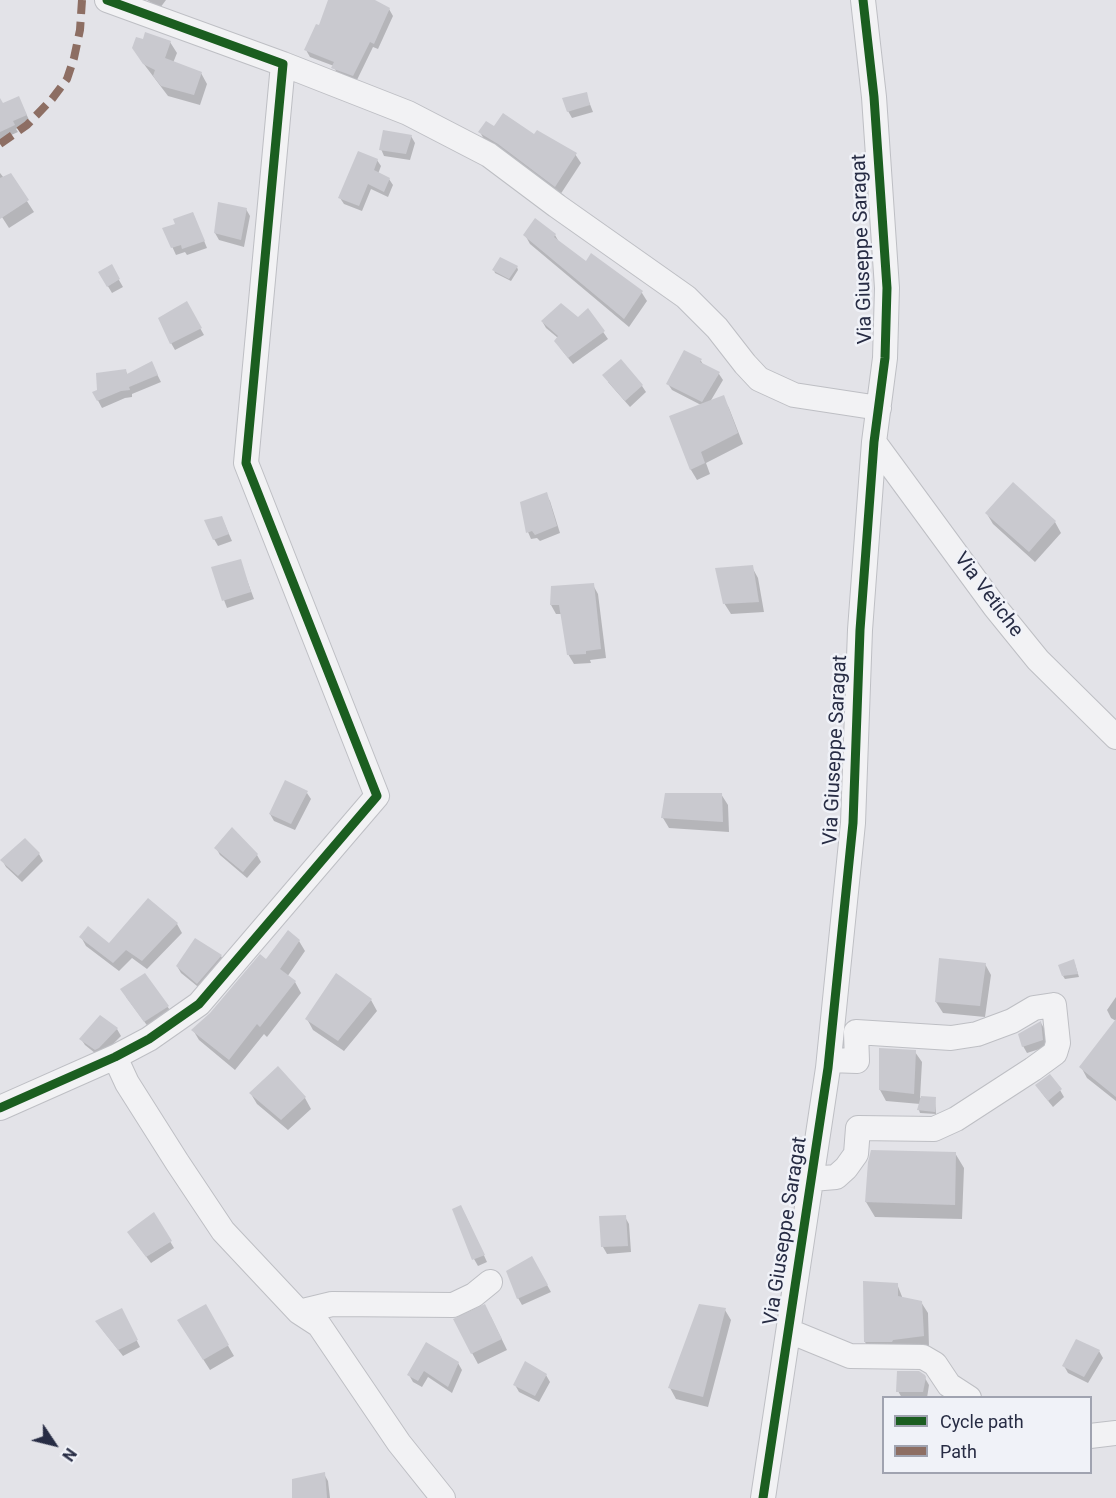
<!DOCTYPE html>
<style>
body{margin:0}
#map{position:relative;width:1116px;height:1498px;overflow:hidden;background:#e3e3e8;font-family:Roboto,sans-serif}
canvas{display:block}
.legend{position:absolute;left:882px;top:1396px;width:210px;height:78px;box-sizing:border-box;background:#f0f2f8;border:2px solid #a0a3b0;margin:0;padding:8px 10px;list-style:none;font-size:18px;color:#272c44}
.legend li{display:flex;align-items:center;gap:12px;height:30px}
.legend b{width:30px;border:2px solid #a0a3b0}
.north{position:absolute;left:24px;top:1414px;width:60px;height:60px;-webkit-text-stroke:4px #f0f2f8;paint-order:stroke;rotate:125deg;font-size:16px;font-weight:700;line-height:24px;text-align:center;color:#272c44}
.north::after{content:'';display:block;margin:auto;width:21px;height:27px;background:#272c44;clip-path:polygon(50% 0,100% 100%,50% 72%,0 100%)}
</style>
<div id="map">
<canvas width="1116" height="1498"></canvas>
<ul class="legend">
<li><b style="height:8px;background:#1b5e20"></b>Cycle path</li>
<li><b style="height:8px;background:#8d6e63"></b>Path</li>
</ul>
<div class="north">N</div>
</div>
<script>
const g = document.querySelector('canvas').getContext('2d');
g.lineJoin = 'round';
function fillPath(path, color) {
  g.fillStyle = color;
  g.fill(path, 'evenodd');
}
function toPath(rows) {
  const path = new Path2D();
  for (const r of rows) {
    path.moveTo(r[0], r[1]);
    for (let i = 2; i < r.length; i += 2) path.lineTo(r[i], r[i + 1]);
  }
  return path;
}
function strokePath(path, color, width, dash) {
  g.strokeStyle = color;
  g.lineWidth = width;
  g.lineCap = dash ? 'butt' : 'round';
  g.setLineDash(dash || []);
  g.stroke(path);
}
function drawText(font, color, halo, rows, align = 'center') {
  g.font = font + ' Roboto,sans-serif';
  g.lineWidth = 5;
  g.setLineDash([]);
  g.textBaseline = 'middle';
  g.strokeStyle = halo;
  g.fillStyle = color;
  for (const [text, x, y, turn = 0] of rows) {
    g.save();
    g.translate(x, y);
    g.rotate((+turn || 0) * Math.PI / 180);
    g.textAlign = isNaN(turn) ? turn : align;
    if (halo) g.strokeText(text, 0, 0);
    g.fillText(text, 0, 0);
    g.restore();
  }
}
fillPath(toPath([
 [147,0,166,0,160,8],
 [330,0,371,0,389,9,393,16,378,49,373,47,356,82,337,74,334,66,310,57,306,50,320,27],
 [170,42,177,53,173,63,201,73,207,84,200,105,168,96,140,59],
 [586,94,593,112,572,118,568,111],
 [22,105,30,122,16,129,18,132,0,140,0,106],
 [494,128,534,136,575,154,581,163,560,195,485,141,480,132],
 [411,136,415,143,410,160,384,156,381,149],
 [377,160,381,166,378,174,389,179,393,185,388,197,371,189,362,211,344,204,340,198],
 [0,173,4,178,10,175,34,212,9,228,0,214],
 [246,209,250,216,244,247,219,240,215,233],
 [193,213,207,248,187,255,185,252,176,255,164,229,177,225],
 [525,235,555,235,559,242,586,263,591,255,642,293,647,301,629,327,530,244],
 [111,266,123,287,112,293,100,273],
 [517,267,518,270,511,281,495,273,494,270],
 [186,303,204,335,175,350,171,343],
 [588,310,608,339,573,364,560,348,558,338,546,328,542,321,578,319],
 [685,352,701,361,704,366,719,374,723,380,710,402,723,397,729,408,743,444,706,463,710,474,697,480,691,470,671,417,701,405,672,390,668,384],
 [125,370,128,375,155,370,161,382,132,394,132,397,125,398,102,408,94,393],
 [608,382,642,386,646,392,630,407],
 [1013,484,1055,522,1061,533,1035,562,993,524,987,514],
 [546,494,550,501,560,533,540,541,537,538,531,539,528,532,521,503],
 [222,518,232,541,218,546,214,539],
 [240,561,254,599,227,608,212,568],
 [752,567,758,578,764,612,731,614,724,603],
 [593,585,598,594,606,658,590,660,591,663,574,664,568,654,562,614,556,614,551,605,552,587],
 [307,793,311,799,295,830,274,821,270,814],
 [721,794,728,805,729,832,669,828,663,818],
 [216,848,257,855,261,862,247,878,220,855],
 [39,854,43,861,22,882,6,867,2,860],
 [148,900,177,924,182,933,147,969,132,958,119,971,86,946,81,937,110,946],
 [299,941,305,951,287,977,295,982,301,993,267,1037,264,1034,235,1070,199,1040,193,1030,266,961],
 [221,956,225,963,202,990,181,973,177,966],
 [985,964,991,975,985,1017,943,1013,936,1002],
 [1075,964,1079,977,1065,979,1063,976],
 [145,975,172,1013,149,1028,126,997],
 [1116,997,1116,1021,1111,1018,1107,1010],
 [371,1000,377,1011,344,1051,313,1030,307,1019],
 [1041,1023,1045,1030,1046,1047,1027,1053,1023,1046],
 [117,1029,121,1036,100,1057,85,1045,81,1039],
 [1116,1046,1116,1101,1087,1078,1081,1067],
 [915,1052,922,1062,920,1098,935,1099,936,1114,920,1113,919,1110,920,1104,886,1101,880,1090],
 [278,1068,305,1098,311,1109,288,1130,257,1104,251,1094],
 [1060,1090,1064,1097,1053,1107,1041,1092],
 [955,1153,964,1168,962,1219,875,1217,866,1202,869,1162],
 [154,1214,174,1248,151,1263,133,1239],
 [465,1214,487,1262,478,1266,474,1259],
 [600,1217,625,1217,629,1224,631,1252,607,1254,603,1247],
 [532,1258,551,1292,522,1305,518,1298],
 [897,1284,903,1299,921,1302,928,1313,929,1347,871,1352,865,1342],
 [205,1306,234,1356,210,1370,185,1331],
 [725,1310,731,1320,708,1407,676,1399,670,1388],
 [125,1317,140,1347,123,1356,101,1328],
 [491,1317,507,1350,478,1364,472,1353],
 [426,1344,458,1363,462,1370,452,1393,428,1377,422,1387,413,1382,409,1375],
 [1099,1351,1103,1358,1088,1383,1068,1373,1064,1366],
 [546,1375,550,1382,539,1402,519,1392,515,1385],
 [925,1378,929,1385,927,1398,902,1398,898,1391],
 [324,1474,328,1481,330,1498,294,1498]
]), '#0003');
fillPath(toPath([
 [328,0,375,0,390,8,374,44,370,42,353,76,331,68,334,62,304,50,316,24,319,25],
 [145,32,171,41,165,58,202,72,194,95,161,86,153,76,155,70,143,64,132,48,136,37,143,39],
 [587,92,590,105,567,112,562,98],
 [19,96,27,115,13,121,15,125,0,132,0,98,3,103],
 [503,113,534,134,537,130,577,153,555,187,498,144,478,132,486,121,494,126],
 [383,130,412,135,406,154,379,150],
 [358,151,378,159,374,170,390,178,384,192,368,184,359,206,338,198],
 [11,173,29,200,0,219,0,178],
 [218,202,247,208,241,240,214,233],
 [193,212,205,241,182,249,181,245,171,248,162,228,175,224,173,219],
 [535,218,556,234,554,237,586,261,591,253,643,291,624,319,523,235],
 [500,257,518,266,509,279,492,270],
 [112,264,120,279,107,287,98,272],
 [187,301,202,328,170,344,158,318],
 [561,303,578,317,588,308,605,331,568,358,554,341,558,336,541,321],
 [684,350,702,359,700,362,720,372,702,402,666,384],
 [621,359,643,385,625,401,602,375],
 [152,361,158,375,129,387,130,390,121,391,97,401,92,392,97,390,96,373,126,369,127,374],
 [724,395,738,433,701,452,705,463,690,470,669,416],
 [1013,482,1056,521,1029,552,985,513],
 [547,492,557,526,535,535,532,531,526,533,520,502],
 [222,516,229,534,213,540,204,520],
 [241,559,251,592,222,601,211,567],
 [753,565,759,602,723,604,715,568],
 [594,583,601,649,586,651,586,654,567,655,559,605,550,605,551,586],
 [285,780,308,791,291,824,269,814],
 [665,793,722,793,723,822,661,818],
 [232,827,258,854,243,872,214,848],
 [25,838,40,853,18,876,0,860],
 [148,898,178,923,142,961,126,950,113,963,79,937,88,926,109,943],
 [288,930,300,940,280,969,296,981,260,1027,257,1024,229,1060,191,1030,210,1013,260,954,266,959],
 [195,938,222,955,197,984,176,966],
 [939,958,986,963,980,1006,935,1002],
 [1074,959,1078,974,1062,976,1058,965],
 [145,973,169,1006,144,1022,120,989],
 [336,973,372,999,338,1041,305,1019],
 [100,1015,118,1028,99,1048,95,1050,79,1039],
 [1116,1019,1116,1097,1079,1067],
 [1041,1021,1043,1040,1022,1047,1018,1034],
 [879,1048,916,1050,914,1094,879,1090],
 [278,1066,306,1097,281,1120,249,1093],
 [1050,1074,1062,1089,1048,1101,1035,1085],
 [921,1096,936,1097,935,1112,917,1110],
 [871,1150,956,1152,955,1205,865,1202,868,1162],
 [461,1205,485,1255,472,1260,452,1209],
 [154,1212,172,1241,146,1257,127,1232],
 [626,1215,628,1246,601,1247,599,1216],
 [532,1256,548,1285,517,1299,506,1271],
 [863,1281,898,1283,898,1296,922,1301,924,1336,893,1340,892,1342,864,1342],
 [206,1304,229,1345,203,1360,177,1320],
 [485,1304,502,1339,471,1354,453,1319],
 [699,1304,726,1308,703,1397,668,1388],
 [122,1308,138,1340,118,1350,95,1321],
 [1076,1339,1100,1350,1084,1377,1062,1366],
 [426,1342,459,1362,448,1387,424,1371,418,1381,407,1375],
 [525,1361,547,1374,535,1396,513,1385],
 [897,1371,919,1371,925,1375,926,1377,923,1392,896,1392],
 [325,1472,327,1498,292,1498,292,1479]
]), '#c9c9cf');
const minor = toPath([
 [283,64,408,113,489,155,557,206,686,297,717,328,745,364,759,379,794,395,879,408],
 [874,442,995,607,1038,660,1116,737],
 [115,1057,127,1083,177,1162,223,1231,299,1312,319,1325,399,1443,443,1498],
 [0,1108,115,1057,149,1039,199,1004,377,796,246,463,283,64,107,0],
 [812,1179,836,1177,846,1168,856,1154,858,1128,934,1129,956,1119,1033,1069,1055,1053,1058,1043,1054,1005,1034,1008,1012,1021,977,1034,951,1038,856,1032,857,1061,829,1060],
 [299,1312,332,1304,453,1305,474,1295,490,1282],
 [789,1331,850,1356,923,1357,935,1364,949,1385,969,1398],
 [1090,1436,1116,1433],
 [763,1498,828,1068,853,823,860,630,874,442,885,358,887,288,874,97,863,0]
]);
strokePath(minor, '#bebfc4', 26);
strokePath(minor, '#f2f2f4', 24);
strokePath(toPath([
 [0,144,27,125,52,99,67,79,74,58,80,30,82,0]
]), '#8d6e63', 8, [15, 8]);
strokePath(toPath([
 [0,1108,115,1057,149,1039,199,1004,377,796,246,463,283,64,107,0],
 [763,1498,828,1068,853,823,860,630,874,442,885,358,887,288,874,97,863,0]
]), '#1b5e20', 9);
drawText('20px', '#272c44', '#f0f2f8', [
 ["Via Giuseppe Saragat",863,249,-92],
 ["Via Vetiche",988,595,53],
 ["Via Giuseppe Saragat",836,750,-87],
 ["Via Giuseppe Saragat",786,1231,-81]
]);
</script>
